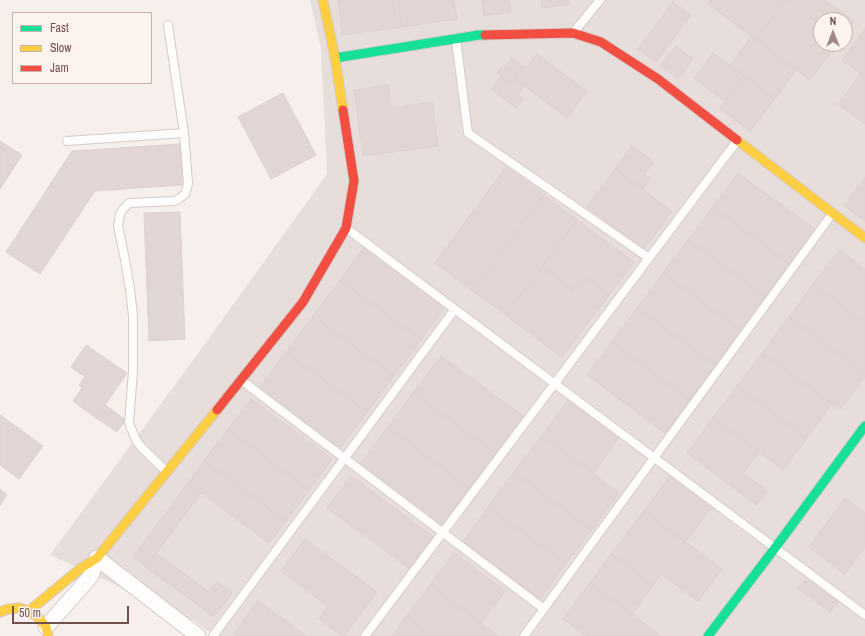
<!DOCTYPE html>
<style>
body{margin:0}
#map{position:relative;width:865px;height:636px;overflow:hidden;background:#f6efec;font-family:"Archivo Narrow",sans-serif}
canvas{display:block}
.legend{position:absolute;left:12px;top:12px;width:140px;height:72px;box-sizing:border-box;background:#fdf3ee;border:1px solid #c5b2ae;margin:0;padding:5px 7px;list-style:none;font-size:12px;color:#71514f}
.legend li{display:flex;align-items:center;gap:8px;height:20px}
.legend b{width:20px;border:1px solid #c5b2ae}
.north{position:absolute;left:813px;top:12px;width:40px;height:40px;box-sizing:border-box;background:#fdf3ee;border:1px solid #c5b2ae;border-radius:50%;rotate:0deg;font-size:11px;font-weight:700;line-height:16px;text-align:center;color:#71514f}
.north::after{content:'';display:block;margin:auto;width:14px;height:18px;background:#a08886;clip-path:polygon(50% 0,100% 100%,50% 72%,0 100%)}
.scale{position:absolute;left:12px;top:606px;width:117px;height:18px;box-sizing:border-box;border:2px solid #71514f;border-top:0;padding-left:5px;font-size:12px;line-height:14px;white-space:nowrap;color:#71514f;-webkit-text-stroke:3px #fdf3ee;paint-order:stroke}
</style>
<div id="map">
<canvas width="865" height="636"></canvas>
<ul class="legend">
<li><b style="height:5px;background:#16e098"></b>Fast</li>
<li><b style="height:5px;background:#ffcf43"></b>Slow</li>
<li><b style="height:5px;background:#f24e42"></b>Jam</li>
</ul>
<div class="north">N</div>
<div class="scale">50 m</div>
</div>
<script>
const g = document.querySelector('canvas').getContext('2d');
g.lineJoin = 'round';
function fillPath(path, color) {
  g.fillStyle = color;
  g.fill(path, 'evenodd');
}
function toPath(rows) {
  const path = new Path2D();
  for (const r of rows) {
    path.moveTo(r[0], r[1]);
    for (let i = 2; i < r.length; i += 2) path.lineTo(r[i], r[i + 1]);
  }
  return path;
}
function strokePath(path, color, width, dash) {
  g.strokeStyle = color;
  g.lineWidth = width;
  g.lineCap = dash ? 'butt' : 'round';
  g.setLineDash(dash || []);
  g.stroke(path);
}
fillPath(toPath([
 [310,0,865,0,865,636,215,636,195,621,50,555,202,348,327,174,321,48],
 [821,20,845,20,845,44,821,44]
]), '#e7dedb');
const building = toPath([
 [338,0,398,0,402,27,342,35,338,0],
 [398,0,454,0,457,19,402,27,398,0],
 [482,0,509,0,511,12,484,16,482,0],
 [541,0,568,0,569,4,542,8,541,0],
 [711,0,786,0,756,40,708,4,711,0],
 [786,0,825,0,854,21,845,34,845,20,821,20,821,44,837,44,810,80,756,40,786,0],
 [673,2,691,15,656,62,638,49,673,2],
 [865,29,865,77,842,60,865,29],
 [752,36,796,70,775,99,730,65,752,36],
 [676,46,693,59,678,79,661,66,676,46],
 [713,53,744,76,725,101,694,78,713,53],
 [537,54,587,91,567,118,514,78,523,66,526,68,537,54],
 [512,58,523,66,511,83,497,73,502,67,504,69,512,58],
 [861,74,865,77,865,124,838,104,861,74],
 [501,76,511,83,514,78,524,86,518,95,523,98,516,108,491,89,501,76],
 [744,76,775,99,750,131,720,109,744,76],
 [388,85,391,108,432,102,438,146,363,156,354,90,388,85],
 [283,93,316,155,271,179,238,117,283,93],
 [0,141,22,155,0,189,0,141],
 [180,144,182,185,95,191,40,274,6,252,72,151,180,144],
 [632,146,654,162,644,174,651,179,643,189,615,169,632,146],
 [506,167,544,195,473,291,435,263,506,167],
 [615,169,672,211,644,249,587,207,615,169],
 [738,173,816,230,790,264,713,207,738,173],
 [865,177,865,221,844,206,865,177],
 [544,195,577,220,506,315,473,291,544,195],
 [713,207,790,264,766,297,688,240,713,207],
 [180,212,185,339,149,341,144,213,180,212],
 [577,220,634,262,609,295,583,276,573,290,542,267,577,220],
 [688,240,766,297,741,331,663,273,688,240],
 [365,246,446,306,421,340,340,280,365,246],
 [839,250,865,269,865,323,813,284,839,250],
 [542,267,573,290,583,276,609,295,562,357,506,315,542,267],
 [663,273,741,331,715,365,637,308,663,273],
 [340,280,421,340,394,376,313,316,340,280],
 [813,284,865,323,865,374,789,317,813,284],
 [637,308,715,365,689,400,612,342,637,308],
 [313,316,394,376,367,412,286,352,313,316],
 [789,317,865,374,865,377,840,410,762,353,789,317],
 [612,342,689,400,665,433,587,375,612,342],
 [86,345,127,373,96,418,73,401,82,388,79,385,85,377,71,367,86,345],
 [286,352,367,412,340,448,259,388,286,352],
 [762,353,832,404,807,438,737,386,762,353],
 [441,356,523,416,495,453,413,393,441,356],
 [737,386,807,438,783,470,713,418,737,386],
 [413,393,495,453,469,488,388,427,413,393],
 [251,399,332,459,309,490,228,429,251,399],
 [569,399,620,436,593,473,542,436,569,399],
 [105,405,126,420,117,432,96,418,105,405],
 [0,415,43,446,19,479,0,465,0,415],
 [713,418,759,452,743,473,767,491,757,505,687,453,713,418],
 [388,427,469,488,442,524,361,463,388,427],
 [228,429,309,490,286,521,204,461,228,429],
 [542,436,619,493,592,530,514,472,542,436],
 [204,461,286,521,269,543,188,483,204,461],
 [514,472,592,530,566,564,488,507,514,472],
 [671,475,713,506,685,542,644,511,671,475],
 [351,476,433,537,409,568,327,508,351,476],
 [188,483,201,493,146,567,133,557,188,483],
 [0,489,7,495,0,505,0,489],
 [845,498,865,513,865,547,845,574,809,547,845,498],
 [488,507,566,564,540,599,463,541,488,507],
 [644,511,722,569,698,601,661,574,653,585,611,554,644,511],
 [305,539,377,592,344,636,343,636,319,619,328,606,281,571,305,539],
 [156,553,209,592,217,582,232,593,214,617,146,567,156,553],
 [454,553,505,591,481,623,430,585,454,553],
 [611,554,653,585,632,614,590,583,611,554],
 [810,579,839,601,830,612,798,588,805,580,808,582,810,579],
 [590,583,632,614,661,636,586,636,563,619,590,583],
 [430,585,481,623,498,636,432,636,406,617,430,585],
 [258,601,306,636,237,636,234,633,258,601],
 [406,617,432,636,392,636,406,617]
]);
fillPath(building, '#e2d6d4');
strokePath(building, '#ded1cf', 1);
const lane = toPath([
 [574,32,600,0],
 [456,40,468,133,649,258],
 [67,141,184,133],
 [346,228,865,615],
 [241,380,544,609],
 [167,472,142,448,136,440,129,423,133,371,133,316,130,289,125,260,118,226,120,214,124,208,129,203,175,201,180,198,185,194,187,188,188,183,184,133,168,25],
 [213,636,455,309],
 [365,636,737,141],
 [524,636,832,214]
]);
const street = toPath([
 [46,627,91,576,97,558,198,636]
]);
const fast = toPath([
 [335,58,479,35,485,35],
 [708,636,775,548,865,426]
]);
const slow = toPath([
 [323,0,335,58,343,110],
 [737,140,865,238],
 [29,611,81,568,97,558,217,410],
 [0,612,8,609,19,608,29,611,39,618,46,627,48,636]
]);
const jam = toPath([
 [485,35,573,33,601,42,658,79,737,140],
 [217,410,303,302,346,228,354,181,343,110]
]);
strokePath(lane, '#d4cbc9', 10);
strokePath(street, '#d4cbc9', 17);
strokePath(fast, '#d5cac8', 11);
strokePath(slow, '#d5cac8', 11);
strokePath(jam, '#d5cac8', 11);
strokePath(lane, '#fefdfc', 8);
strokePath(street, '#fefdfc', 15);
strokePath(fast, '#16e098', 9);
strokePath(slow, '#ffcf43', 9);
strokePath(jam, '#f24e42', 9);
</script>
